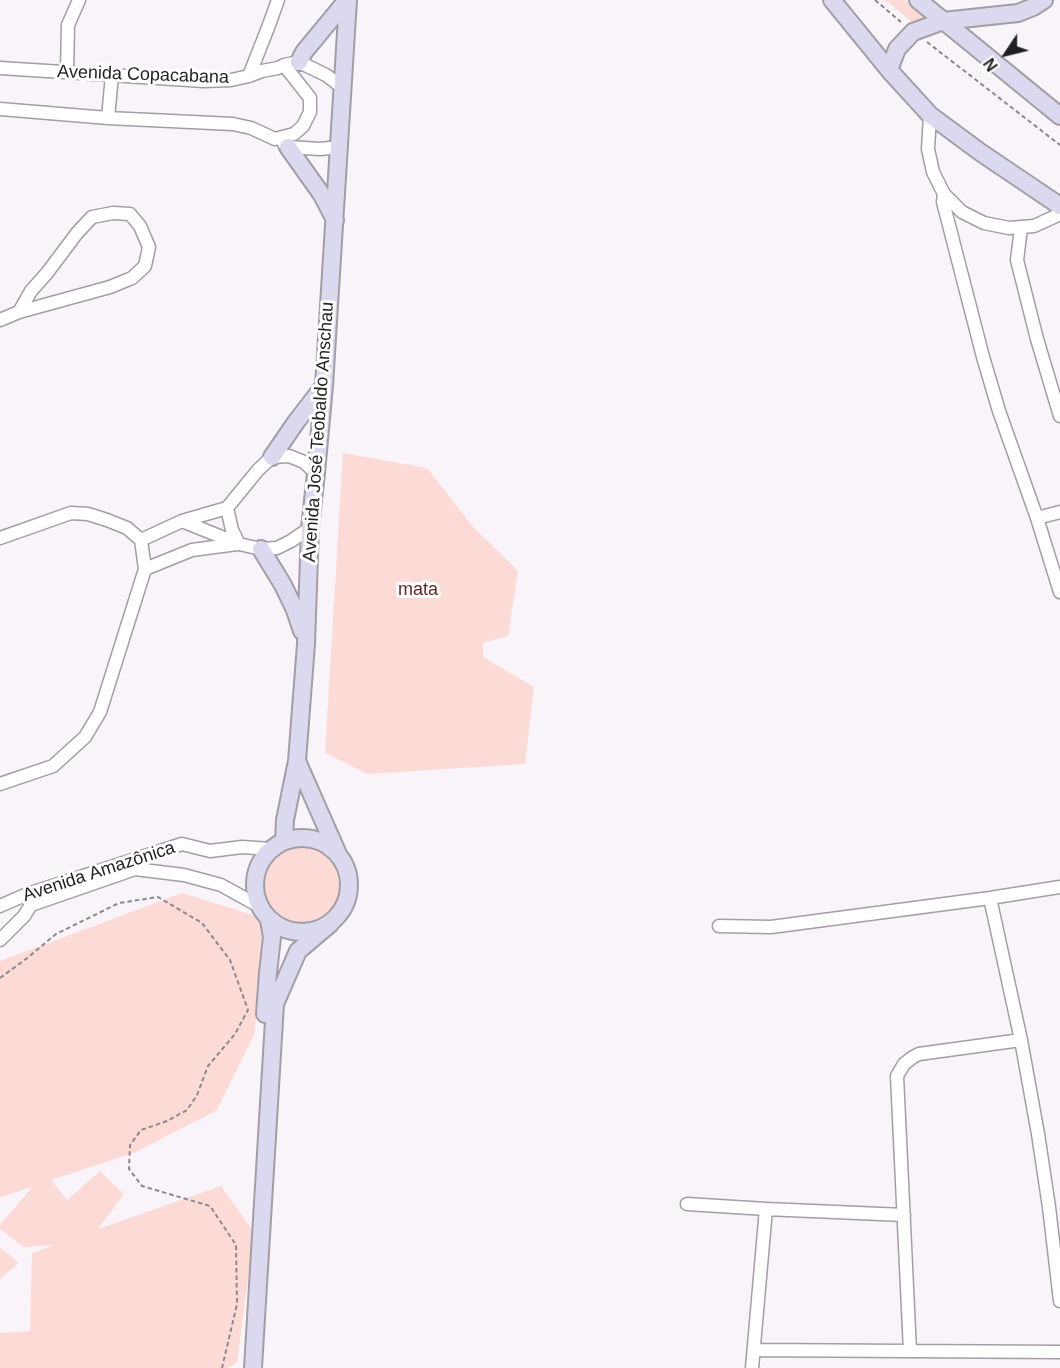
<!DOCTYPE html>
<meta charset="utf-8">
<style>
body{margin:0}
#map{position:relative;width:1060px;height:1368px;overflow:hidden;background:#f8f4fa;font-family:Arial,sans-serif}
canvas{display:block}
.north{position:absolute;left:976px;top:24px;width:60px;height:60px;-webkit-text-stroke:4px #fff;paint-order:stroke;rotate:235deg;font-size:16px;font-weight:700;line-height:24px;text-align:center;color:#201f21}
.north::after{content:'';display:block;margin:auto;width:21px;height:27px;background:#201f21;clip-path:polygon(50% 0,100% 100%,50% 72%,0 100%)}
</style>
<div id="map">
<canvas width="1060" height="1368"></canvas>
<div class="north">N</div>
</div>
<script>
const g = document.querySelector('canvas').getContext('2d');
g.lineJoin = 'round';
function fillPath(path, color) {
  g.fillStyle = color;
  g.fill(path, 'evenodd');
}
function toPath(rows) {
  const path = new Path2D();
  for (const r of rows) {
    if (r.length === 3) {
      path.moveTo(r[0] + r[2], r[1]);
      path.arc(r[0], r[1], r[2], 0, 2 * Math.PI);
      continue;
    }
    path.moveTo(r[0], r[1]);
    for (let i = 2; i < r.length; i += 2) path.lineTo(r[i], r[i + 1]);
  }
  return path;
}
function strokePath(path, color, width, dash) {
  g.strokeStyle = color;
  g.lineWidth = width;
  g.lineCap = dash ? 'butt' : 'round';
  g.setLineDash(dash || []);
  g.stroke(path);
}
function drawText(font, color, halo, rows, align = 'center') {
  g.font = font + ' Arial,sans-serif';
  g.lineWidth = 6;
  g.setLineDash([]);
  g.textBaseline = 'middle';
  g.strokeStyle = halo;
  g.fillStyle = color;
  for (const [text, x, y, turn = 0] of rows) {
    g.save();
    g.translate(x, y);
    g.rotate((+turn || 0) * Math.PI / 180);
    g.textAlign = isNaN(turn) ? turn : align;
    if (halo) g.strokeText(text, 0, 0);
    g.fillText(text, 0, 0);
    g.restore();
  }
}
fillPath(toPath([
 [885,0,905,0,929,19,917,26],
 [343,453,427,468,474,528,518,571,508,636,483,643,483,657,534,687,525,764,367,774,325,753],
 [302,885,39],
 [182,893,269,920,254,1035,217,1110,136,1152,51,1180,67,1200,100,1171,124,1194,98,1229,221,1186,254,1232,237,1363,227,1368,0,1368,0,1333,30,1331,32,1253,54,1245,23,1247,0,1229,0,1225,32,1187,0,1197,0,961],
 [0,1247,19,1263,0,1279]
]), '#fcdbd7');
const street = toPath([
 [0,68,204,81,231,80,249,76,262,71,278,68,284,65,299,62,326,75,343,88],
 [67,72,68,25,79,0],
 [249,76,269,25,278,0],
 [0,109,108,118,233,124,251,128,275,139,294,134,303,126,310,112,310,98,284,65],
 [930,115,928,149,933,172,944,194,962,212,984,223,1009,228,1034,226,1056,216,1060,212],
 [108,118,112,75],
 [284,144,288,147,320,149,339,147],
 [944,194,943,202,983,357,999,411,1037,518,1060,592],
 [1021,228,1017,260,1037,339,1060,416],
 [0,320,19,312,110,287,132,278,145,266,149,247,140,226,130,214,113,213,92,217,77,233,47,273,31,291,19,312],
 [227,508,232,530,239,544],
 [1037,518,1060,512],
 [182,521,239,544,261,549,277,548,291,541,310,528],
 [0,538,71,513,88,514,107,520,127,528,141,540],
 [141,540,182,521,227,508,258,470,272,457,289,456,304,462,316,473],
 [145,569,192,550,237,544],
 [0,784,53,766,85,737,100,712,145,569,141,540],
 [990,898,1021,1040,1038,1134,1049,1207,1060,1301],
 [0,906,25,895,182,844,210,851,242,847,271,849],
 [719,926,771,927,990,898,1060,887],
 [0,940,24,916,31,905,135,869,184,875,221,885,259,906],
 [687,1204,766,1209,904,1215],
 [754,1350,1060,1352],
 [910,1351,897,1076,904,1064,913,1057,919,1054,1021,1040],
 [752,1368,766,1209]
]);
const secondary = toPath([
 [832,0,889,70,930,115,980,152,1060,206],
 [918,0,1060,116],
 [299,62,304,52,347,0],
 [889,70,897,49,913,32,943,21,1018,13,1033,7,1044,0],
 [288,147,322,195,335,220],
 [272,457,296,422,323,387],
 [261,549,283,585,295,610,302,631],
 [297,761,338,854],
 [302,885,47],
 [284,841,285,820,297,761,306,644,310,528,316,473,324,386,348,0],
 [265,1014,268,973,272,937,269,920],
 [253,1368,275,1004,298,951,330,924]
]);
strokePath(street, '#a39ea4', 15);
strokePath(secondary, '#a39ea4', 20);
strokePath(toPath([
 [875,0,901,22],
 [927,42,1060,145],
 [0,978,26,959,56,934,119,903,158,897,202,923,230,960,248,1010,235,1034,208,1066,197,1095,187,1110,167,1121,141,1130,130,1145,129,1169,142,1186,210,1206,236,1245,237,1304,222,1368]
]), '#8b898d', 2, [4.5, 3]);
strokePath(street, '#fff', 12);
strokePath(secondary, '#dad9ef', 16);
drawText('18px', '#201f21', '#fff', [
 ["Avenida Copacabana",143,75,2],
 ["Avenida José Teobaldo Anschau",319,432,-86],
 ["Avenida Amazônica",99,872,-18]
]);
drawText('18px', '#652723', '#fff', [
 ["mata",418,590]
]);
</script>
